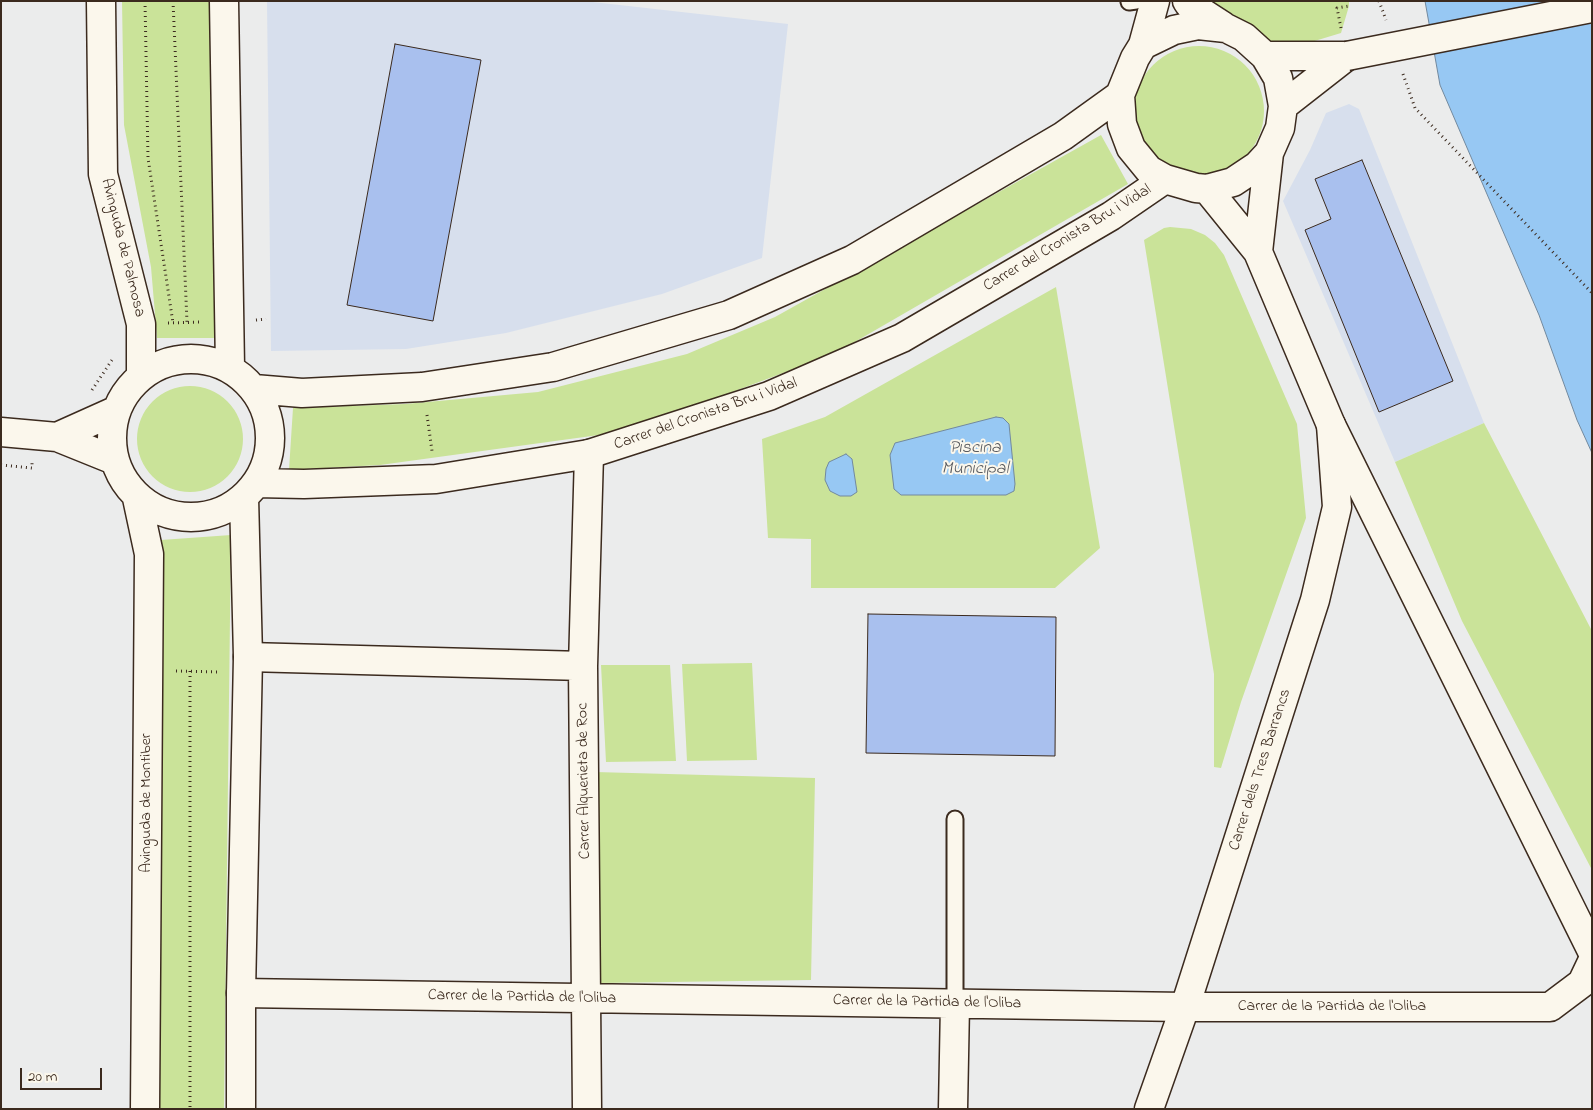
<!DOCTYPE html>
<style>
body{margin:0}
#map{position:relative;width:1593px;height:1110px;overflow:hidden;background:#ebecec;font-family:"Indie Flower",sans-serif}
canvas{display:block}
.frame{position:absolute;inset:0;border:2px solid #3b2a1e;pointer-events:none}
.scale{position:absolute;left:20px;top:1068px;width:82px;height:22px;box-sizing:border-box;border:2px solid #3b2a1e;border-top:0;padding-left:6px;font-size:15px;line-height:18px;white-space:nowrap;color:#3b2a1e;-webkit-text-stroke:4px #fbf7ec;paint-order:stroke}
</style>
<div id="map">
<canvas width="1593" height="1110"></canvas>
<div class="frame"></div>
<div class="scale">20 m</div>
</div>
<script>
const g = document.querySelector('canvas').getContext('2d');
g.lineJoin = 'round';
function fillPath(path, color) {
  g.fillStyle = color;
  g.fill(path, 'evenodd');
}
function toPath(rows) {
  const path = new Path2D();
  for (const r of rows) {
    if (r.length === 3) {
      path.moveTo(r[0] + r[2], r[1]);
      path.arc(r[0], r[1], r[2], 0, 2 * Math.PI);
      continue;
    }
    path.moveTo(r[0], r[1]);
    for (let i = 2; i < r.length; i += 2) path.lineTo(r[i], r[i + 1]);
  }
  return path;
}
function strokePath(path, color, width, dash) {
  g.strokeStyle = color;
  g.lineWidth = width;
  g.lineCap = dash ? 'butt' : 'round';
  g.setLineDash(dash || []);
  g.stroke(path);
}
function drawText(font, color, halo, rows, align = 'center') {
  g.font = font + ' "Indie Flower",sans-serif';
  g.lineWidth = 4;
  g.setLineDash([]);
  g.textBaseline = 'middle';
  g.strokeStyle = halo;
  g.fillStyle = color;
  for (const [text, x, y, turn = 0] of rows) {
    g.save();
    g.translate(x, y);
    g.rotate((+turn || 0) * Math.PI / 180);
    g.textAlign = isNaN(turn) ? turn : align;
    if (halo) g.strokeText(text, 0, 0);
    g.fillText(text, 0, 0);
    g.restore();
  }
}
fillPath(toPath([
 [267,1,584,1,788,24,762,258,662,294,506,333,406,349,271,351],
 [1349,104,1359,109,1484,423,1395,462,1283,201,1310,150,1326,113]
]), '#d7dfed');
fillPath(toPath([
 [122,1,212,1,216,338,157,338,151,267,124,125],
 [1188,1,1349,1,1349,6,1341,33,1265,56],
 [1199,111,65],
 [1101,135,1128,184,834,354,628,431,380,465,289,470,293,408,405,404,538,392,687,354,775,317],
 [1170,227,1191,229,1205,235,1215,243,1224,255,1297,424,1306,518,1241,702,1221,768,1214,767,1214,674,1144,240,1164,228],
 [1056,287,1100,548,1055,588,811,588,811,539,768,538,762,439,825,417],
 [190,439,53],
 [1484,423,1592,631,1592,870,1462,621,1395,462],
 [231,535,224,1109,159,1109,161,540],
 [752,663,757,760,687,761,682,664],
 [601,665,670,665,676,761,606,762],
 [595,772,815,778,811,980,599,983]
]), '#cae399');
const water = toPath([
 [1425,1,1592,1,1592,453,1577,420,1539,315,1440,85,1425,1],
 [996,417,1003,418,1009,424,1015,484,1014,491,1006,495,901,495,894,489,890,455,895,443,996,417],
 [846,454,852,459,857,492,851,496,840,496,830,491,825,480,826,469,829,462,846,454]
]);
fillPath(water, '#97c8f3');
strokePath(water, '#72899e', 1);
const building = toPath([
 [395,44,481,60,433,321,347,305,395,44],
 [1362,160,1453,381,1379,412,1305,230,1331,219,1315,179,1362,160],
 [868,614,1056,617,1055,756,866,753,868,614]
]);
fillPath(building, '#a9c0ee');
strokePath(building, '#3b2a1e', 1);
const service = toPath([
 [1129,2,1136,1],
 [955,1004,955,819]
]);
const minor = toPath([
 [248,657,583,666],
 [241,993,1185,1007,1550,1007,1582,983,1592,962],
 [587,1109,583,666,589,454],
 [953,1109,955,1004],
 [1149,1109,1185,1007,1315,600,1337,507,1331,425]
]);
const tertiary = toPath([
 [101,1,103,174,141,324,141,374],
 [224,1,230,367],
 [1187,1,1189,4,1223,26],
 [1198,25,1226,28,1244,37,1265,56,1278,78,1283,106,1280,128,1269,153,1257,166,1233,182,1207,189,1196,188,1165,179,1149,170,1131,148,1122,124,1120,95,1135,58,1143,45,1174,30,1198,25],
 [1143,45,1155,1],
 [1265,56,1347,56],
 [1283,106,1347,56],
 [1207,189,1258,252,1331,425,1592,951],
 [1258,252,1269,153],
 [191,438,79],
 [254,389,302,393,422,387,553,367,729,315,852,260,1063,136,1120,95],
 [1,432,57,437,114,460],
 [57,437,115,411],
 [256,483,304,484,436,479,589,454,769,396,902,338,1111,216,1165,179],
 [137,498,149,554,145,1109],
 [241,1109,241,993,248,657,244,497]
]);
strokePath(service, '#3b2a1e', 19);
strokePath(minor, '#3b2a1e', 31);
strokePath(tertiary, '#3b2a1e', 31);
strokePath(toPath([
 [145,1,148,158,173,323],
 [173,1,187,322],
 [1379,1,1386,20],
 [1341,28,1337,8,1349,6],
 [1403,74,1415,108,1592,293],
 [256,320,266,319],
 [168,323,202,322],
 [92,390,112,360],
 [427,415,432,451],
 [1,465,32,468,32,462],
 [176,671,220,672],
 [190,671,190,1109]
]), '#3b2a1e', 3, [1, 4]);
strokePath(service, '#fbf7ec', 15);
strokePath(minor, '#fbf7ec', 28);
strokePath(tertiary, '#fbf7ec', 28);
const tertiaryBridge = toPath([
 [1347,56,1592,8]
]);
strokePath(tertiaryBridge, '#3b2a1e', 31, []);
strokePath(tertiaryBridge, '#fbf7ec', 28);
drawText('16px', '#3b2a1e', '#fbf7ec', [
 ["Carrer del Cronista Bru i Vidal",1068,239,-31],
 ["Avinguda de Palmosa",122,248,76],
 ["Carrer del Cronista Bru i Vidal",706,415,-19],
 ["Carrer dels Tres Barrancs",1261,770,-72],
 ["Carrer Alquerieta de Roc",585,781,-91],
 ["Avinguda de Montiber",147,803,-90],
 ["Carrer de la Partida de l'Oliba",522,998,1],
 ["Carrer de la Partida de l'Oliba",927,1003,1],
 ["Carrer de la Partida de l'Oliba",1332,1007]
]);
drawText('italic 18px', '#57595e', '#fbf7ec', [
 ["Piscina",975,449],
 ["Municipal",975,470]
]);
</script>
